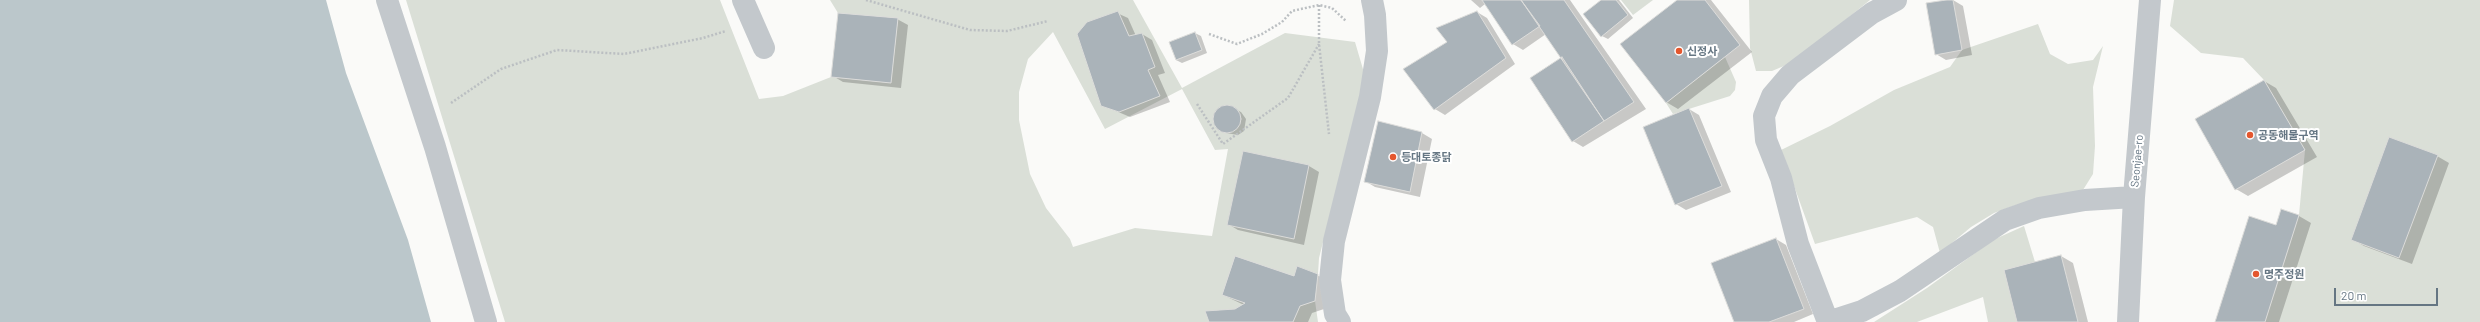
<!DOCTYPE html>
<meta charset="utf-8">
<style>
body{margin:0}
#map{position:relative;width:2480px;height:322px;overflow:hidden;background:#fafaf8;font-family:Barlow,sans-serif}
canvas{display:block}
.scale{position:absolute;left:2334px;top:288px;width:104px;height:18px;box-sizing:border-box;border:2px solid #657683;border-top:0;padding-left:5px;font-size:12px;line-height:14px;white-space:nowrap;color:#657683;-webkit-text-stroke:3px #fff;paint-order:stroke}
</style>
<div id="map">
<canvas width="2480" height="322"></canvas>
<div class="scale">20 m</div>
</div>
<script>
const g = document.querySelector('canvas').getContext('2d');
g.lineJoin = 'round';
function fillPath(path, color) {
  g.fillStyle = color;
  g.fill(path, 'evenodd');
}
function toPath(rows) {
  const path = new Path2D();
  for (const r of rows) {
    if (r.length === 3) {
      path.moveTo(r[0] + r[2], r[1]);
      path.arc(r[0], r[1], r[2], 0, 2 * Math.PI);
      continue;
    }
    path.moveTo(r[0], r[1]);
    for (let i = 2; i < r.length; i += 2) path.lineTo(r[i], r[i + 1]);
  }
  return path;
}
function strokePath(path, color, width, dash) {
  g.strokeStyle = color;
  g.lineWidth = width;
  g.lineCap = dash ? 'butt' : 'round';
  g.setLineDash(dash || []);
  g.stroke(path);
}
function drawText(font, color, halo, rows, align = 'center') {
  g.font = font + ' Barlow,"Noto Sans KR",sans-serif';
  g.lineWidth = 4;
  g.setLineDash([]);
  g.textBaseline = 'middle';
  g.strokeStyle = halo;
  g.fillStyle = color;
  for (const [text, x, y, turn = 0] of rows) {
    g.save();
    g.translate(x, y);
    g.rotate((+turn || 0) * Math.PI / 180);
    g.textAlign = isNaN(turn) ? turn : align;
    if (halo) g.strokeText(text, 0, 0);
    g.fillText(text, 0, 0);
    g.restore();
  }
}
fillPath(toPath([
 [406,0,720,0,759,99,783,96,831,77,891,83,898,18,838,13,830,0,1133,0,1182,88,1285,33,1355,42,1365,76,1319,258,1318,274,1297,267,1294,276,1235,256,1222,295,1245,303,1235,309,1205,311,1209,322,505,322],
 [1053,32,1105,129,1182,89,1215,150,1228,149,1212,236,1135,228,1073,247,1070,239,1046,208,1030,174,1019,120,1019,92,1028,59],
 [1621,0,1653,0,1633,15],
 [1749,0,1870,0,1805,53,1791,63,1772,71,1756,71,1750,48],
 [2174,0,2480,0,2480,322,2265,322,2299,215,2305,150,2264,80,2243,58,2201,53,2170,26],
 [2038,24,2050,54,2068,64,2093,60,2103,46,2093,87,2095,146,2093,174,2083,190,2016,205,1994,213,1971,227,1940,253,1933,227,1917,217,1815,244,1781,150,1830,126,1894,90,1950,67,1962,50],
 [1725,57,1736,82,1735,90,1730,96,1673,114,1666,103],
 [2024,226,2035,262,2004,270,2017,322,1988,322,1983,297,1917,322,1874,322,1927,288,1993,240],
 [1315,301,1318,322,1293,322,1300,306]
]), '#dadfd7');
fillPath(toPath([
 [0,0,326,0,346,73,408,240,431,322,0,322]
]), '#bbc7cb');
fillPath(toPath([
 [1471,0,1570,0,1646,109,1583,147,1573,141,1562,58,1546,34,1523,50,1513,44,1485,4,1480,8],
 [1602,0,1619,0,1633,18,1608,39,1602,36],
 [1678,0,1711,0,1752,52,1678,109,1666,102],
 [1953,0,1963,6,1972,55,1946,60,1936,54,1927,4],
 [1477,12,1487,18,1515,64,1445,115,1435,109,1448,43],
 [1117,13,1128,18,1136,36,1142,34,1152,40,1165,73,1158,75,1170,102,1130,117,1102,105],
 [897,19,908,25,901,88,843,82,833,76],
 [1195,33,1201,36,1207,53,1182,63,1176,60],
 [2264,81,2276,88,2317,157,2248,196,2236,189,2196,120],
 [1226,106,1241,112,1246,119,1244,131,1238,135,1226,133,1215,123,1218,110],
 [1689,109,1699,115,1731,192,1686,210,1676,204],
 [1378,122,1422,133,1432,139,1420,197,1375,187,1365,181],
 [1243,152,1309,166,1319,172,1304,245,1238,230,1228,224],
 [2437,156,2449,163,2412,264,2364,246,2352,239],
 [2299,216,2311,223,2279,322,2216,322,2277,226],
 [1776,239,1786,245,1813,314,1794,322,1736,322],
 [2061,256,2073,263,2088,322,2018,322],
 [1317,275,1330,282,1327,308,1312,313,1308,322,1210,322,1244,305,1223,295,1295,277]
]), '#0003');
const building = toPath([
 [1482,0,1521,0,1540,26,1512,45,1482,0],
 [1521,0,1564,0,1634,102,1604,121,1521,0],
 [1601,0,1616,0,1628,15,1601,37,1583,14,1601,0],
 [1677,0,1705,0,1740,45,1666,103,1620,44,1677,0],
 [1946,0,1953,0,1962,50,1935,55,1926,3,1946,0],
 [1118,11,1129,36,1142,33,1155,67,1148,70,1160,96,1119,112,1101,106,1077,34,1087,22,1118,11],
 [1477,11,1506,58,1434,110,1403,69,1447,42,1436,28,1477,11],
 [838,13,898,18,891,83,831,77,838,13],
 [1195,32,1202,50,1176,60,1169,42,1195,32],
 [1562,57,1604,121,1572,142,1530,78,1562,57],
 [2264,80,2305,150,2235,190,2195,119,2264,80],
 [1227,119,14],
 [1689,108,1722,186,1675,205,1643,127,1689,108],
 [1378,121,1422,132,1410,192,1364,182,1378,121],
 [2389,137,2438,155,2399,258,2351,240,2389,137],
 [1243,151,1309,165,1294,239,1227,225,1243,151],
 [2281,209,2299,215,2265,322,2215,322,2249,216,2276,225,2281,209],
 [1776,238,1804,309,1769,322,1734,322,1711,263,1776,238],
 [2061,255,2078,322,2017,322,2004,270,2061,255],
 [1235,256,1294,276,1297,266,1318,274,1315,301,1300,306,1293,322,1209,322,1205,311,1235,309,1245,303,1222,295,1235,256]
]);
fillPath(building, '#aab3b9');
strokePath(building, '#dcdcda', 1);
strokePath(toPath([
 [866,0,970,30,1007,31,1048,21],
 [1319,5,1319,44,1329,134],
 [1209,34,1237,44,1262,34,1282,22,1292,11,1319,5,1332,8,1346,21],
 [451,103,501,69,557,50,624,54,703,38,726,31],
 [1197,104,1223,144,1288,98,1319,44]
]), '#bbbfc2', 2.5, [2, 2]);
strokePath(toPath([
 [387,0,435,147,486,322],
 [743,0,764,48],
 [1340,322,1335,314,1330,280,1334,241,1370,97,1377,51,1375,15,1372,0],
 [1828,322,1798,244,1781,178,1766,140,1764,116,1772,96,1790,75,1872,13,1896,0],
 [1828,322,1862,311,1900,291,2005,220,2039,208,2085,200,2134,197],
 [2128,322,2134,197,2150,0]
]), '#c3c8cc', 22);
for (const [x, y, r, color] of [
 [1679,51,4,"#e4572e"],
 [2250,135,4,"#e4572e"],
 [1393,157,4,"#e4572e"],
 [2256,274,4,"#e4572e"]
]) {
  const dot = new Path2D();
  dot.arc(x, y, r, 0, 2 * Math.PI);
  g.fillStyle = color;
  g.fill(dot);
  strokePath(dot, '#fff', 1.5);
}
drawText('bold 11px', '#657683', '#fff', [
 ["신정사",1687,51],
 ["공동해물구역",2258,135],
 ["등대토종닭",1401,157],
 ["명주정원",2264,274]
], 'left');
drawText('11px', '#657683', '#fff', [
 ["Seonjae-ro",2137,161,-85]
]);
</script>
